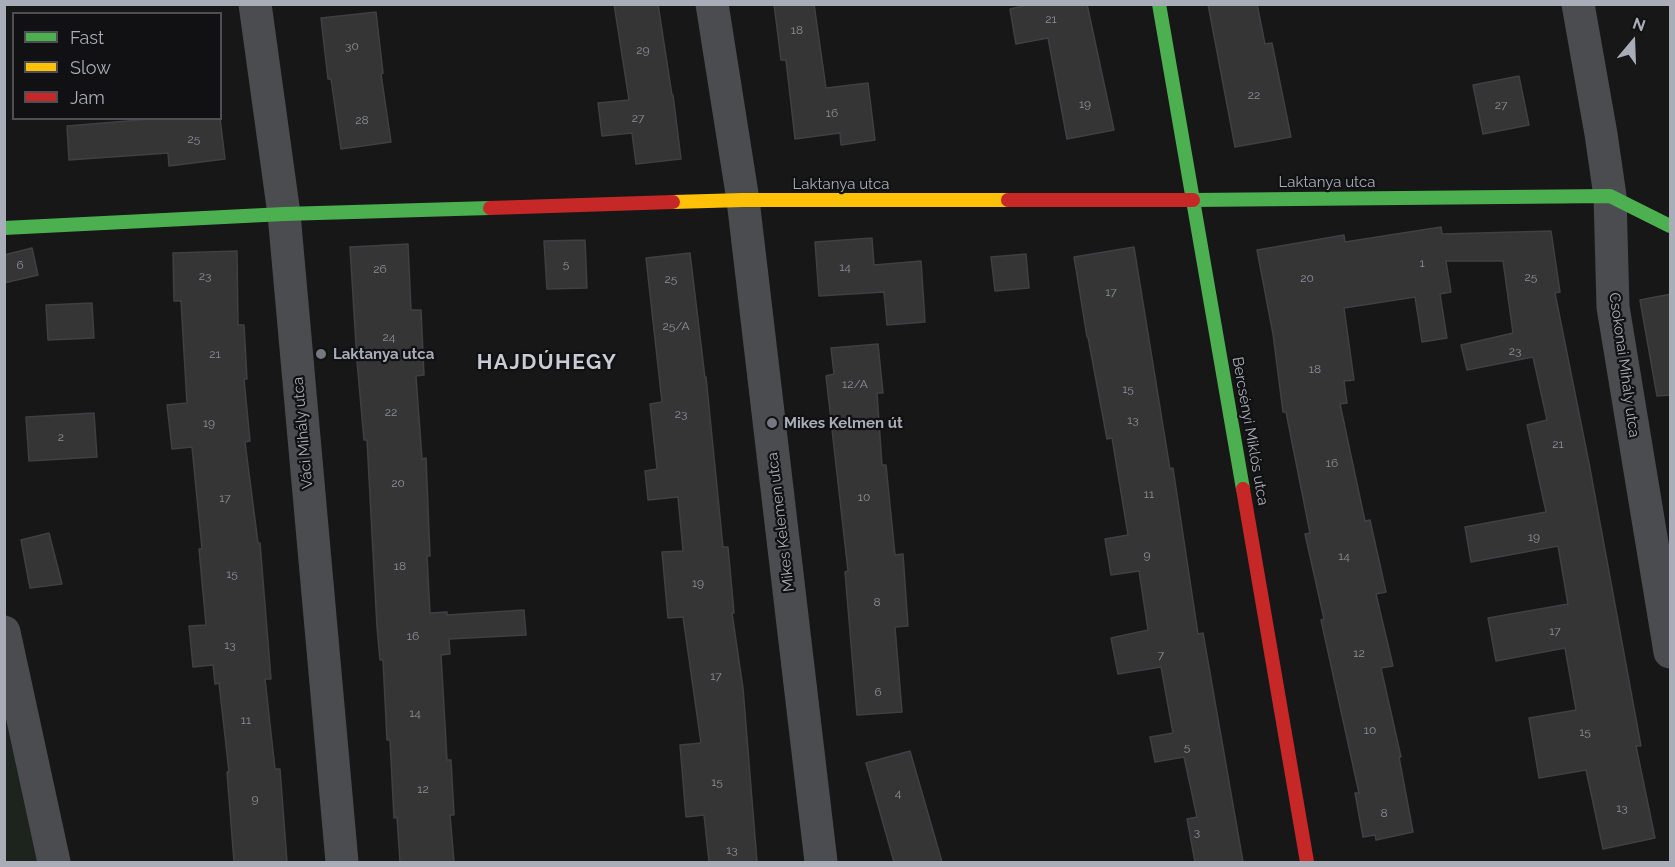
<!DOCTYPE html>
<meta charset="utf-8">
<style>
body{margin:0}
#map{position:relative;width:1675px;height:867px;overflow:hidden;background:#171717;font-family:Raleway,sans-serif}
canvas{display:block}
.frame{position:absolute;inset:0;border:6px solid #a8adb8;pointer-events:none}
.legend{position:absolute;left:12px;top:12px;width:210px;height:108px;box-sizing:border-box;background:#111113;border:2px solid #4d4f55;margin:0;padding:8px 10px;list-style:none;font-size:18px;color:#a8adb8}
.legend li{display:flex;align-items:center;gap:12px;height:30px}
.legend b{width:30px;border:2px solid #4d4f55}
.north{position:absolute;left:1603px;top:12px;width:60px;height:60px;-webkit-text-stroke:4px #111113;paint-order:stroke;rotate:19deg;font-size:16px;font-weight:700;line-height:24px;text-align:center;color:#a8adb8}
.north::after{content:'';display:block;margin:auto;width:21px;height:27px;background:#a8adb8;clip-path:polygon(50% 0,100% 100%,50% 72%,0 100%)}
</style>
<div id="map">
<canvas width="1675" height="867"></canvas>
<div class="frame"></div>
<ul class="legend">
<li><b style="height:8px;background:#4caf50"></b>Fast</li>
<li><b style="height:8px;background:#ffc107"></b>Slow</li>
<li><b style="height:8px;background:#c62828"></b>Jam</li>
</ul>
<div class="north">N</div>
</div>
<script>
const g = document.querySelector('canvas').getContext('2d');
g.lineJoin = 'round';
function fillPath(path, color) {
  g.fillStyle = color;
  g.fill(path, 'evenodd');
}
function toPath(rows) {
  const path = new Path2D();
  for (const r of rows) {
    path.moveTo(r[0], r[1]);
    for (let i = 2; i < r.length; i += 2) path.lineTo(r[i], r[i + 1]);
  }
  return path;
}
function strokePath(path, color, width, dash) {
  g.strokeStyle = color;
  g.lineWidth = width;
  g.lineCap = dash ? 'butt' : 'round';
  g.setLineDash(dash || []);
  g.stroke(path);
}
function drawText(font, color, halo, rows, align = 'center') {
  g.font = font + ' Raleway,sans-serif';
  g.lineWidth = 4.5;
  g.setLineDash([]);
  g.textBaseline = 'middle';
  g.strokeStyle = halo;
  g.fillStyle = color;
  for (const [text, x, y, turn = 0] of rows) {
    g.save();
    g.translate(x, y);
    g.rotate((+turn || 0) * Math.PI / 180);
    g.textAlign = isNaN(turn) ? turn : align;
    if (halo) g.strokeText(text, 0, 0);
    g.fillText(text, 0, 0);
    g.restore();
  }
}
fillPath(toPath([
 [5,679,39,862,5,862]
]), '#1d241e');
const building = toPath([
 [614,4,658,4,672,95,673,95,681,159,636,164,632,133,602,136,598,103,629,100,614,4],
 [774,4,814,4,826,88,868,83,875,140,841,145,840,133,795,139,786,60,781,60,774,4],
 [1032,4,1087,4,1114,130,1067,139,1048,38,1016,44,1010,9,1032,4],
 [1208,4,1257,4,1265,44,1272,43,1291,137,1235,147,1208,4],
 [376,12,383,73,381,74,391,142,341,149,331,79,328,79,321,18,376,12],
 [1519,76,1529,125,1483,134,1473,85,1519,76],
 [163,118,220,118,225,159,169,166,168,153,69,160,67,126,163,118],
 [1441,227,1442,234,1551,231,1560,292,1555,293,1589,463,1641,746,1636,746,1655,838,1603,849,1586,770,1539,778,1529,718,1576,710,1565,648,1496,661,1488,618,1568,604,1558,546,1471,562,1465,527,1546,512,1527,425,1547,420,1533,357,1467,370,1461,345,1513,333,1503,261,1446,261,1451,292,1440,294,1447,338,1422,342,1415,297,1344,308,1354,380,1344,381,1347,403,1340,404,1365,521,1370,520,1386,592,1376,594,1393,666,1381,668,1401,757,1399,757,1413,832,1376,840,1375,835,1363,837,1355,793,1359,793,1321,620,1324,619,1305,534,1310,533,1286,412,1283,412,1273,334,1257,250,1344,235,1345,242,1441,227],
 [872,238,874,265,921,261,925,322,887,325,884,292,819,296,815,242,872,238],
 [585,240,587,288,547,289,544,241,585,240],
 [408,244,411,310,421,310,424,375,416,376,422,459,426,458,430,556,427,556,430,613,447,612,447,615,524,610,526,635,449,639,450,654,441,655,447,760,451,760,454,815,450,815,454,862,400,862,397,817,394,818,390,740,387,740,383,660,380,660,377,627,367,440,364,440,357,361,350,247,408,244],
 [1134,247,1170,469,1173,468,1198,634,1203,633,1243,862,1195,862,1187,819,1197,817,1184,757,1155,762,1150,737,1173,733,1161,667,1118,674,1111,638,1148,630,1139,571,1111,575,1105,539,1128,535,1112,438,1107,439,1088,337,1087,337,1074,257,1134,247],
 [32,248,38,275,4,283,4,255,32,248],
 [237,251,238,325,244,325,247,379,244,379,250,441,245,442,258,543,260,543,271,679,265,679,275,769,280,769,287,862,234,862,227,772,229,772,219,683,215,684,213,665,193,667,189,626,206,625,199,549,202,549,192,447,172,449,167,405,187,403,181,301,174,301,173,253,237,251],
 [690,253,705,378,706,377,723,547,728,547,734,613,732,613,743,688,757,862,709,862,704,815,686,817,680,745,701,743,683,617,668,618,662,552,683,551,678,497,648,500,645,471,657,469,650,404,662,402,646,258,690,253],
 [1026,254,1029,288,995,291,991,257,1026,254],
 [1671,294,1671,395,1657,396,1640,300,1671,294],
 [92,303,94,338,48,340,46,305,92,303],
 [878,344,883,393,877,393,882,465,886,465,895,555,903,554,908,626,895,627,902,712,857,715,845,572,848,571,826,376,834,374,831,348,878,344],
 [94,413,97,457,29,461,26,417,94,413],
 [49,533,62,584,30,588,21,540,49,533],
 [910,751,942,862,894,862,866,763,910,751]
]);
fillPath(building, '#353536');
strokePath(building, '#3f4043', 1.5);
strokePath(toPath([
 [255,4,284,214,342,862],
 [712,4,743,200,821,862],
 [1578,4,1601,134,1610,196,1613,307,1670,652],
 [4,632,54,862]
]), '#4b4c50', 33);
strokePath(toPath([
 [1159,4,1243,489],
 [1193,200,1610,196,1670,226],
 [4,228,284,214,490,208]
]), '#4caf50', 14);
strokePath(toPath([
 [673,202,743,200,1008,200]
]), '#ffc107', 14);
strokePath(toPath([
 [1008,200,1193,200],
 [490,208,673,202],
 [1243,489,1307,862]
]), '#c62828', 14);
for (const [x, y, r, color] of [
 [321,354,6,"#757880"],
 [772,423,6,"#757880"]
]) {
  const dot = new Path2D();
  dot.arc(x, y, r, 0, 2 * Math.PI);
  g.fillStyle = color;
  g.fill(dot);
  strokePath(dot, '#111113', 2);
}
drawText('12px', '#8b8f98', null, [
 ["21",1051,19],
 ["18",797,30],
 ["30",352,46],
 ["29",643,50],
 ["22",1254,95],
 ["19",1085,104],
 ["27",1501,105],
 ["16",832,113],
 ["27",638,118],
 ["28",362,120],
 ["25",194,139],
 ["1",1422,263],
 ["5",566,264],
 ["6",20,265],
 ["14",845,267],
 ["26",380,269],
 ["23",205,276],
 ["25",1531,277],
 ["20",1307,278],
 ["25",671,279],
 ["17",1111,292],
 ["25/A",676,326],
 ["24",389,337],
 ["23",1515,351],
 ["21",215,354],
 ["18",1315,369],
 ["12/A",855,384],
 ["15",1128,389],
 ["22",391,412],
 ["23",681,414],
 ["13",1133,420],
 ["19",209,423],
 ["2",61,437],
 ["21",1558,444],
 ["16",1332,463],
 ["20",398,483],
 ["11",1149,494],
 ["10",864,497],
 ["17",225,498],
 ["19",1534,537],
 ["9",1147,555],
 ["14",1344,556],
 ["18",400,566],
 ["15",232,574],
 ["19",698,583],
 ["8",877,602],
 ["17",1555,631],
 ["16",413,636],
 ["13",230,645],
 ["12",1359,653],
 ["7",1161,655],
 ["17",716,676],
 ["6",878,692],
 ["14",415,713],
 ["11",246,720],
 ["10",1370,730],
 ["15",1585,732],
 ["5",1187,747],
 ["15",717,782],
 ["12",423,789],
 ["4",898,793],
 ["9",255,799],
 ["13",1622,808],
 ["8",1384,813],
 ["3",1197,832],
 ["13",732,850]
]);
drawText('15px', '#a8adb8', '#111113', [
 ["Laktanya utca",1327,182],
 ["Laktanya utca",841,184],
 ["Csokonai Mihály utca",1624,365,82],
 ["Bercsényi Miklós utca",1250,431,80],
 ["Váci Mihály utca",303,433,-95],
 ["Mikes Kelemen utca",781,522,-97]
]);
drawText('bold 15px', '#a8adb8', '#111113', [
 ["Laktanya utca",333,354],
 ["Mikes Kelmen út",784,423]
], 'left');
g.letterSpacing = '1.5px';
drawText('bold 21px', '#c9ccd4', '#111113', [
 ["HAJDÚHEGY",547,363]
]);
g.letterSpacing = '0px';
</script>
